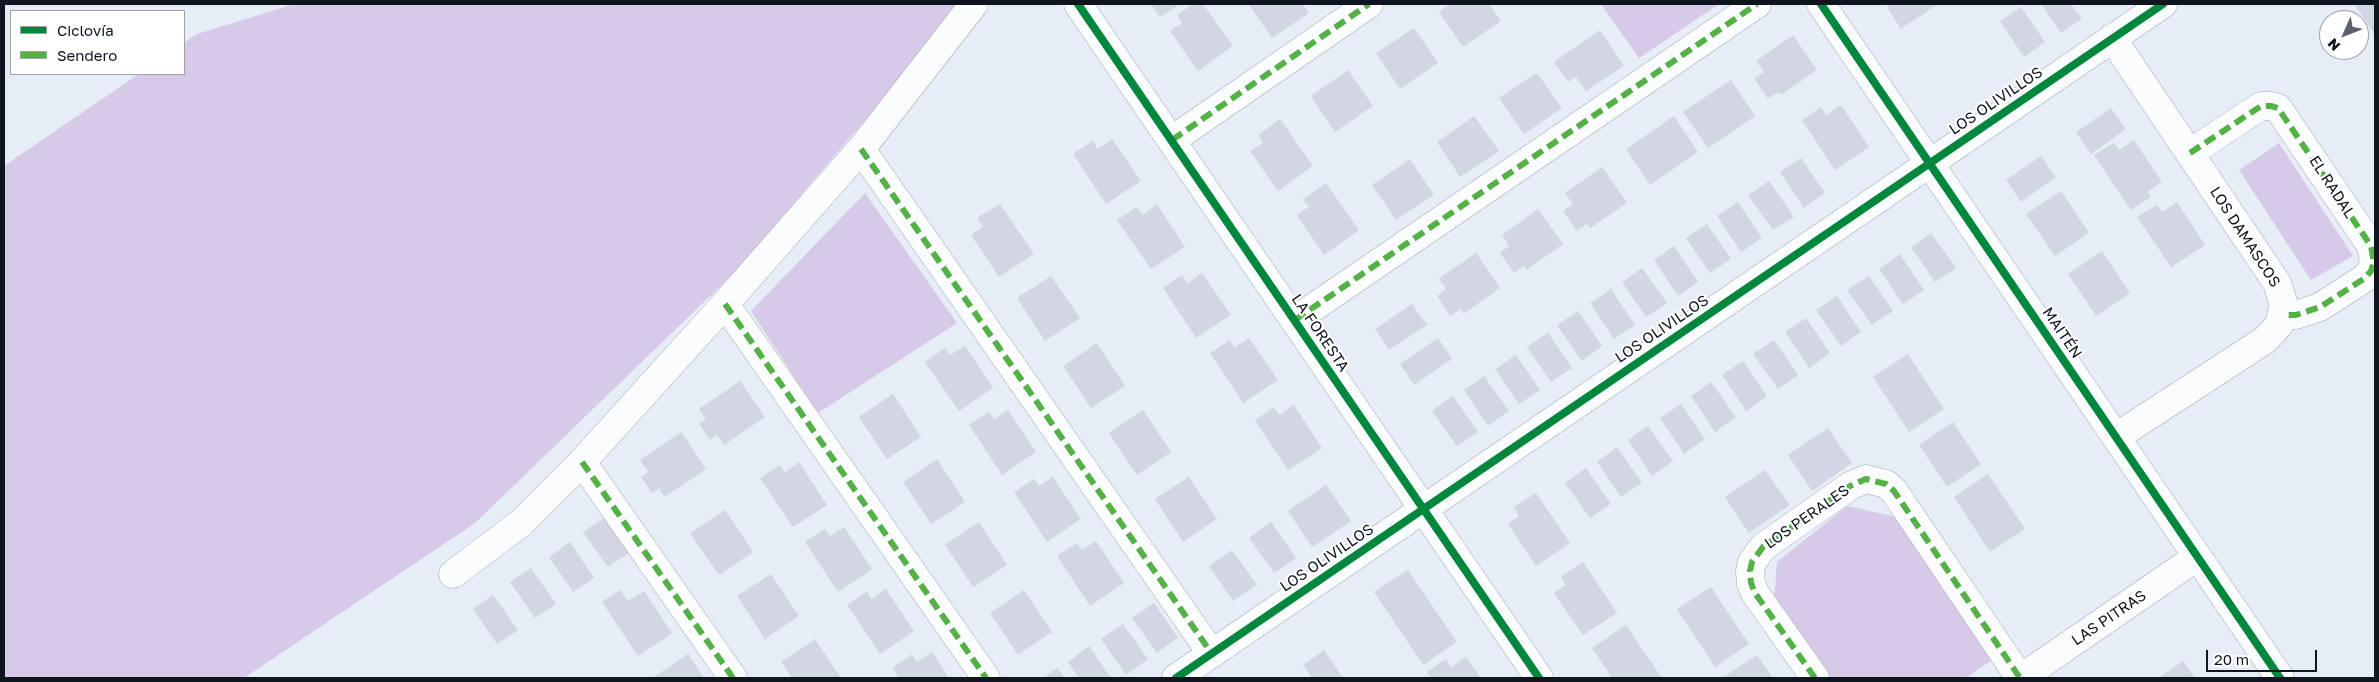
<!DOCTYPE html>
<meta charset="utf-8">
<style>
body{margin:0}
#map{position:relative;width:2379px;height:682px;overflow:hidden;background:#e6edf7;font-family:"Golos Text",sans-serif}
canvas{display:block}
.frame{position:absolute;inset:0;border:5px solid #0e151f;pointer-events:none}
.legend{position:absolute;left:10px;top:10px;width:175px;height:65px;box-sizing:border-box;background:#fff;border:1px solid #9fa1a5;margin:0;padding:6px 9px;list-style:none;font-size:15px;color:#0e151f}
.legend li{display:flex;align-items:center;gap:10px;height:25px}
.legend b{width:25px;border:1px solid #9fa1a5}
.north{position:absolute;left:2319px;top:10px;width:50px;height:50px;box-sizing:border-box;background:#fff;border:1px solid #9fa1a5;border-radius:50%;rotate:226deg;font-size:14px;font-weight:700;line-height:20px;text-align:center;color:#0e151f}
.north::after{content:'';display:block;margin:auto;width:18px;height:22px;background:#5a616b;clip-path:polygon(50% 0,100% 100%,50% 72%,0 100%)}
.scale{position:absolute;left:2206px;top:650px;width:111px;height:22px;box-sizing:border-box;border:2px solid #0e151f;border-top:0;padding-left:6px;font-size:15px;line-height:18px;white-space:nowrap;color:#0e151f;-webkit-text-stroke:4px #fff;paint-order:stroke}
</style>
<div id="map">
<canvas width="2379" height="682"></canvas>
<div class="frame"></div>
<ul class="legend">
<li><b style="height:6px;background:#00873e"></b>Ciclovía</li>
<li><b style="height:6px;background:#54b145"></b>Sendero</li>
</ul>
<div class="north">N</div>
<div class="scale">20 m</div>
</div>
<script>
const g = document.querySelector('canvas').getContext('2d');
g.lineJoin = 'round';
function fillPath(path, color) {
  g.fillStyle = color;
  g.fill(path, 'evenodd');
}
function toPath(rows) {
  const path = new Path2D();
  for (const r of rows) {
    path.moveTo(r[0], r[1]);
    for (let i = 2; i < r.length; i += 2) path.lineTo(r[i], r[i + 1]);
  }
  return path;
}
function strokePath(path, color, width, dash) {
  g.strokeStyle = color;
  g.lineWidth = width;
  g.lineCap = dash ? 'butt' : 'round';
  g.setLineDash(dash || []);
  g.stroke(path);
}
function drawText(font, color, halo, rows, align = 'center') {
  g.font = font + ' "Golos Text",sans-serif';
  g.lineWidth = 4;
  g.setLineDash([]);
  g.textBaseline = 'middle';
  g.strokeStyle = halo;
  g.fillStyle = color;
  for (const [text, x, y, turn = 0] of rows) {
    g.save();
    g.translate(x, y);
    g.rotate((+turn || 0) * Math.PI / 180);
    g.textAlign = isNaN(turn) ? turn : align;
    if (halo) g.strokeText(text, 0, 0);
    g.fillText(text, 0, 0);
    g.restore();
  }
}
fillPath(toPath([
 [294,4,964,4,736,271,475,523,244,678,4,678,4,166,139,74,184,74,184,43,197,34],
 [1601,4,1719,4,1639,58],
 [2279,143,2353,256,2311,280,2239,170],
 [865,193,957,323,818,413,751,311],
 [1847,506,1897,517,1995,658,1966,678,1830,678,1774,601,1777,562]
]), '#d7cae8');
fillPath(toPath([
 [1151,4,1180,4,1160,17],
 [1193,4,1203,4,1233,46,1198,71,1170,31,1182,23,1177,15],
 [1252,4,1303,4,1309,13,1272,38,1249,5],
 [1450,4,1489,4,1501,21,1463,47,1439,12],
 [1891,4,1938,4,1901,29,1887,7],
 [2041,4,2071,4,2082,19,2061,33],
 [2354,4,2375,4,2375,35],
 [2021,7,2045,42,2024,57,2000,21],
 [1414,28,1438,63,1400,89,1376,53],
 [1600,30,1624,66,1586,91,1576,77,1568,82,1554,62],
 [1793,35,1817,70,1781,95,1778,92,1768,99,1754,78,1764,72,1756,61],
 [1348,70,1373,106,1335,132,1311,96],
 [1537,73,1562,108,1524,134,1499,98],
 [1731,80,1755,116,1708,148,1683,112],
 [1841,105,1869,147,1835,170,1802,120,1821,107,1826,115],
 [2111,108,2126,129,2091,154,2076,132],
 [1474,116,1499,151,1460,177,1437,142],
 [1674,116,1698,152,1650,185,1626,149],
 [1280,119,1313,166,1278,191,1250,151,1263,143,1258,135],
 [1112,139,1141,181,1106,204,1073,154,1093,141,1097,149],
 [2134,140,2162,182,2148,192,2151,197,2131,210,2094,155,2114,143,2119,150],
 [2041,156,2056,177,2021,202,2006,180],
 [1801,158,1825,193,1804,208,1780,172],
 [1410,159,1434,195,1396,220,1372,185],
 [1602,167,1627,203,1590,228,1587,224,1577,231,1563,211,1573,204,1565,193],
 [1769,181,1794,217,1773,230,1748,195],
 [1326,183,1359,230,1324,255,1297,215,1309,207,1303,199],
 [2061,191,2089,233,2055,256,2026,214],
 [1738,202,1762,238,1741,252,1717,216],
 [2177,202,2205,245,2171,267,2137,217,2157,205,2162,212],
 [1000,204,1034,254,999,277,971,235,983,227,977,218],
 [1157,204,1185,247,1151,269,1117,220,1137,207,1142,215],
 [1538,209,1563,244,1526,270,1524,266,1514,273,1500,253,1509,246,1502,235],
 [1707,224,1731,259,1710,273,1686,238],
 [1931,233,1956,268,1935,282,1911,247],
 [1674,246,1698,282,1678,296,1654,260],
 [2102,251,2130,293,2096,316,2068,274],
 [1476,253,1500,288,1463,314,1461,309,1450,316,1437,296,1446,289,1439,278],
 [1900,254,1924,290,1903,304,1879,269],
 [1642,268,1667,303,1646,317,1622,282],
 [1202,273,1231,315,1196,338,1163,288,1182,275,1188,283],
 [1051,276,1080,318,1045,341,1017,298],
 [1869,276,1893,311,1872,325,1847,290],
 [1611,289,1635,325,1614,339,1590,303],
 [1837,296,1861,332,1841,346,1816,310],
 [1412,304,1427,325,1389,350,1375,329],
 [1578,311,1602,346,1582,361,1557,325],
 [1806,318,1830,353,1809,368,1785,332],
 [1548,333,1572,368,1551,382,1527,347],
 [1249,338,1278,380,1243,403,1210,353,1230,340,1234,348],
 [1438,338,1452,359,1414,385,1400,364],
 [1774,340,1798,375,1778,389,1753,354],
 [1097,343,1125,386,1091,408,1063,366],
 [965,346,993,388,959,411,925,362,945,348,950,355],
 [1908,354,1944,409,1909,432,1873,377],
 [1516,355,1540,390,1519,404,1495,369],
 [1743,361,1767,396,1746,411,1722,375],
 [1484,376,1509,411,1488,426,1464,390],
 [740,381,765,417,724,445,717,435,710,440,699,424,706,419,699,409],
 [1711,382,1736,417,1715,432,1691,396],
 [893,394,921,437,887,459,859,417],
 [1453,396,1478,432,1457,446,1432,411],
 [1681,404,1705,439,1684,454,1660,418],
 [1294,405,1322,448,1288,470,1255,420,1274,407,1279,415],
 [1008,410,1036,452,1002,475,969,425,989,412,994,419],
 [1143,410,1171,452,1137,475,1109,433],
 [1953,422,1981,464,1947,487,1919,445],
 [1648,426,1673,461,1652,476,1628,440],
 [1828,428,1852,463,1812,491,1788,455],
 [681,432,706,469,665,497,659,488,652,493,641,477,648,472,640,460],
 [1617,447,1642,483,1621,497,1597,462],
 [937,459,965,502,931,524,903,482],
 [799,462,827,505,793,527,760,478,780,465,785,472],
 [1586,468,1611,504,1590,518,1565,483],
 [1765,470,1790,505,1749,533,1725,497],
 [1988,474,2025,529,1990,552,1954,497],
 [1053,477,1081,519,1047,542,1014,492,1034,479,1039,486],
 [1189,477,1217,519,1183,542,1155,499],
 [1326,485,1351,521,1312,547,1288,511],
 [1536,493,1570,543,1536,566,1508,524,1519,516,1514,507],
 [725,510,753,552,719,575,690,533],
 [604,518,629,553,608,567,583,532],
 [979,522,1007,565,973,587,945,545],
 [1271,522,1296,558,1274,573,1249,538],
 [844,527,872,569,838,592,805,542,825,529,830,536],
 [1096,541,1124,583,1090,606,1057,556,1077,543,1082,550],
 [570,542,594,578,573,592,549,557],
 [1232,550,1257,585,1233,601,1209,566],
 [1583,562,1617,613,1583,635,1554,593,1566,585,1561,577],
 [531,568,556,604,535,618,510,582],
 [1408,570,1457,642,1423,665,1374,592],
 [771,574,799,616,765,639,737,596],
 [1711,587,1749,644,1715,667,1677,609],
 [886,589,914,631,880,654,847,605,867,591,871,599],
 [620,590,628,601,644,591,672,633,638,656,602,602],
 [1024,590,1052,632,1018,655,990,613],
 [493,595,518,630,497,644,473,609],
 [1154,603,1178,638,1157,653,1132,618],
 [1123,624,1148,659,1126,675,1101,639],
 [1626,625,1662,678,1612,678,1592,648],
 [815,639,841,678,792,678,781,662],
 [1089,646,1111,678,1079,678,1068,662],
 [1324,650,1343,678,1312,678,1303,665],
 [932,652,949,678,899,678,893,668,912,654,917,662],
 [688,654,704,678,655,678,654,677],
 [1757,655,1773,678,1722,678],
 [1466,657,1481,678,1431,678,1427,672,1446,659,1451,667],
 [2183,661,2195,678,2159,678],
 [1057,668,1065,678,1043,678]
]), '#d2d5e2');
const street = toPath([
 [1078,4,1539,678],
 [1821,4,2280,678],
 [2112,38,2277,283,2284,305,2279,325,2265,340,2116,437],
 [1172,140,1369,4],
 [861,149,1212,654],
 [2190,153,2261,106,2271,106,2278,108,2371,246,2374,262,2371,271,2365,278,2320,307,2296,315,2283,315],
 [725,304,986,678],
 [1295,320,1757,4],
 [582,462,733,678],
 [453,574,521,523,582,462,725,304,861,149,974,4],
 [1176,678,2163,4],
 [1815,678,1755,593,1751,583,1750,571,1752,562,1763,547,1850,486,1866,479,1886,484,1894,491,2020,678],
 [2021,678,2197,557]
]);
strokePath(street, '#a1a8b1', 29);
strokePath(street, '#fbfcfe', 28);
strokePath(toPath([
 [1172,140,1369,4],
 [861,149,1212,654],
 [2190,153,2261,106,2271,106,2278,108,2371,246,2374,262,2371,271,2365,278,2320,307,2296,315,2283,315],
 [725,304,986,678],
 [1295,320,1757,4],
 [582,462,733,678],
 [1815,678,1755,593,1751,583,1750,571,1752,562,1763,547,1850,486,1866,479,1886,484,1894,491,2020,678]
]), '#54b145', 6, [12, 6]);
strokePath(toPath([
 [1078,4,1539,678],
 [1821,4,2280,678],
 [1176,678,2163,4]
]), '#00873e', 8);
drawText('15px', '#0e151f', '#fff', [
 ["LOS OLIVILLOS",1996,101,-34],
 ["EL RADAL",2332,187,57],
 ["LOS DAMASCOS",2245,237,57],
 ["LOS OLIVILLOS",1662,329,-34],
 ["LA FORESTA",1320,333,56],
 ["MAITÉN",2062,333,56],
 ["LOS PERALES",1807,517,-35],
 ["LOS OLIVILLOS",1327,558,-34],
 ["LAS PITRAS",2109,618,-34]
]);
</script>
